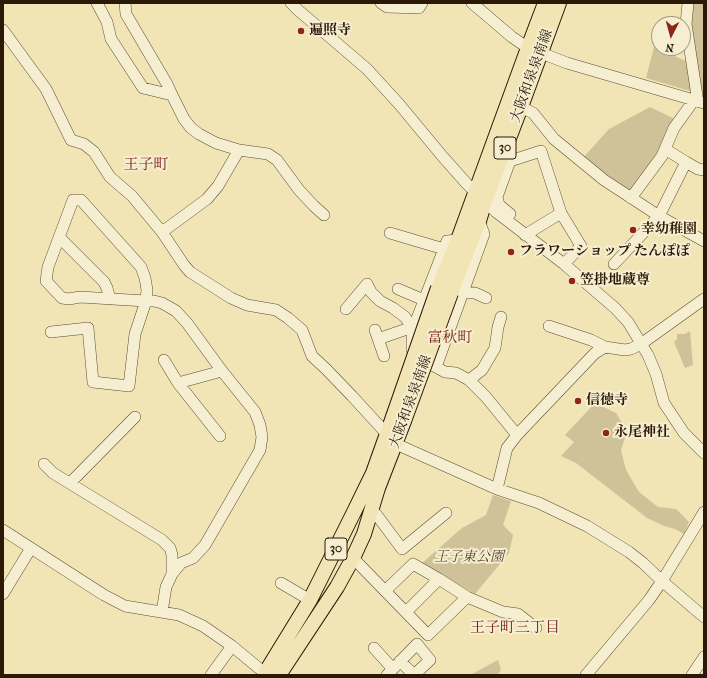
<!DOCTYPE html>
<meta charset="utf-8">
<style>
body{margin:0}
#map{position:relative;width:707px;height:678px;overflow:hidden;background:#f1e5b6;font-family:"IM FELL French Canon",serif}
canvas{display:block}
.frame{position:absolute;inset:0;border:4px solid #2b1806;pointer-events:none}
.north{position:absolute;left:651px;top:16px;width:40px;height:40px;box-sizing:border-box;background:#f6eed0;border:1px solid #a5987f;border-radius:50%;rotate:186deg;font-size:11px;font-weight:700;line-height:16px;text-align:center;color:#2b1806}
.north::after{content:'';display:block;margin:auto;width:14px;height:18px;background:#8f2418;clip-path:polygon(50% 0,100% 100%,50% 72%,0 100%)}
</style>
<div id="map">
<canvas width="707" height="678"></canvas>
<div class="frame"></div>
<div class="north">N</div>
</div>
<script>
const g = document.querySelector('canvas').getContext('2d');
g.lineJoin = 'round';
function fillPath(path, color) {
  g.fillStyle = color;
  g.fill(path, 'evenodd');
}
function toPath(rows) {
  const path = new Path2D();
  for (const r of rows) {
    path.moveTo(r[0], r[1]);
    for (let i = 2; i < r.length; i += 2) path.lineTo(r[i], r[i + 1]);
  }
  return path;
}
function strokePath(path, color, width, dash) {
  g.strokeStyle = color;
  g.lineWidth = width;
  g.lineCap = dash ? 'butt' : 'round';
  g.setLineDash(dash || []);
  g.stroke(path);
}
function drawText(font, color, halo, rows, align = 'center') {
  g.font = font + ' "IM FELL French Canon","Noto Serif JP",serif';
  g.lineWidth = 4;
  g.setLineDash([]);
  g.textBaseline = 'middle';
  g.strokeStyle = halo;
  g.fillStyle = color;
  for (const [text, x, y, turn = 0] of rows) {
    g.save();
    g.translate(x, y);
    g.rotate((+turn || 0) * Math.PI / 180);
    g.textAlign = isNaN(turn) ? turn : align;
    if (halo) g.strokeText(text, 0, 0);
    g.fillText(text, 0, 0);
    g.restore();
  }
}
fillPath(toPath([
 [692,3,704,3,704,95,702,94,690,31],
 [654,47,688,62,693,92,646,78],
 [650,107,677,120,659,155,629,192,582,159,609,129],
 [690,331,693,365,685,368,674,342,677,339,677,334,685,334],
 [595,403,616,413,627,431,621,450,626,470,639,492,658,507,676,509,689,522,684,534,675,529,664,526,647,518,576,463,561,456,574,442,565,435],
 [493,495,511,501,503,525,513,535,509,553,475,594,422,563,462,528,486,515],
 [498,660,501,669,498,675,470,675]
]), '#cfc298');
const minor = toPath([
 [97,3,107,22,111,39,143,88,172,95],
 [125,3,126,14,167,84,172,95,184,119,191,128,199,134,216,143,239,150,218,186,207,199,162,232],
 [291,3,298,10,339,45,367,69,399,104,443,157,467,184,496,212,564,264,615,308,628,322,648,355,656,374,664,403,684,433,704,453],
 [381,3,387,7,419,8,422,3],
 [472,3,512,37,528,48,567,63,704,103],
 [688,3,686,24,697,96,674,128,665,149,686,162,698,169,704,170],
 [3,30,46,89,71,140,84,144,94,152,110,177,132,196,162,232,184,265,190,272,231,298,247,305,276,310,288,318,302,330,312,356,326,369,352,396,396,444,497,489,539,503,587,526,629,552,643,563,662,581,704,617],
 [521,107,533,113,554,139,604,180,659,216,704,241],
 [239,150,268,154,277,160,299,190,314,206,324,215],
 [631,198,662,156,665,149],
 [510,214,499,205,497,197,510,161,541,151,561,213,581,246,564,264],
 [390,233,444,249],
 [525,235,561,213],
 [59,237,104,282,107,288,110,299],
 [458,240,447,241,413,329,412,340,412,350,419,358,445,372,456,373,469,380,486,397,517,435],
 [614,264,659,216,686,162],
 [398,289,424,300],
 [463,292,475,293,486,298],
 [346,309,367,284,371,292,380,301,393,308,405,317,413,329],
 [549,326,591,340,605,347],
 [375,330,384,356],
 [51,332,88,328,93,382,129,386,135,334,146,301,147,290,145,278,141,267,81,200,73,200,48,267,46,281,62,298,69,299,80,297,146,301,154,301,162,303,176,311,187,323,222,371,255,412,260,425,262,437,260,450,205,545,193,558,181,563,172,574,166,587,162,612],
 [378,339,404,330,413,329],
 [164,360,178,383,220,436],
 [436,367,484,234,479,221],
 [469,380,482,370,495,348,498,327,501,317],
 [178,383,222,371],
 [44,464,53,473,162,540,170,548,172,555,172,574],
 [70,483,135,417],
 [497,489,507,448,517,435,595,353,605,347,625,350,631,349,641,344,704,299],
 [371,512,376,514,402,549,446,513],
 [3,530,104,595,125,606,179,615,203,626,232,646,267,675],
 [353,558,428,635,467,597,503,612,518,614,536,628],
 [281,583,310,600],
 [385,591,413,564,439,579,467,597],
 [3,594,31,548],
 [406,612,439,579],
 [374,648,393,669],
 [400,661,414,675],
 [211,675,232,646],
 [387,675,417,644,430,660,414,675],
 [586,675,649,600,662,581,704,512],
 [692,675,704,657]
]);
const major = toPath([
 [438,288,458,240,528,48,545,3],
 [451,293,479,221,485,201,521,107,559,3],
 [264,675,310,600,354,512,373,473,393,417],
 [279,675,337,587,353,558,364,534,378,488,404,421]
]);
strokePath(minor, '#5c4b32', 12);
strokePath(major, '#2b1806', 16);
strokePath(minor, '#f6eed0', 11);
strokePath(major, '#f1e5b6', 14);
const majorBridge = toPath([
 [393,417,438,288],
 [404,421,451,293]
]);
strokePath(majorBridge, '#2b1806', 16, []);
strokePath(majorBridge, '#f1e5b6', 14);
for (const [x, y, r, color] of [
 [301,31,4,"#8f2418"],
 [633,230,4,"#8f2418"],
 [511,252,4,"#8f2418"],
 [572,281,4,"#8f2418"],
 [578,401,4,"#8f2418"],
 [606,433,4,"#8f2418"]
]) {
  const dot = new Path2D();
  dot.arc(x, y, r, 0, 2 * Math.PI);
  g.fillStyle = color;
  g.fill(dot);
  strokePath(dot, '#f6eed0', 1.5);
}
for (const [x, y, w] of [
 [505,148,22],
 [336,549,22]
]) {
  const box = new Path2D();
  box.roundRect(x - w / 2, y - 11, w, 22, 3);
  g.fillStyle = '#f6eed0';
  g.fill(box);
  strokePath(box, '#2b1806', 1);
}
drawText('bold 13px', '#2b1806', null, [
 ["30",505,148],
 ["30",336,549]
]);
drawText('bold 14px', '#2b1806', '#f6eed0', [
 ["遍照寺",309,31],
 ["幸幼稚園",641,230],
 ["フラワーショップ たんぽぽ",519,252],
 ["笠掛地蔵尊",580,281],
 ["信徳寺",586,401],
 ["永尾神社",614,433]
], 'left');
drawText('14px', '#2b1806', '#f6eed0', [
 ["大阪和泉泉南線",532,76,-70],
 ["大阪和泉泉南線",411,402,-70]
]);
drawText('italic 14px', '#5c4b32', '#f6eed0', [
 ["王子東公園",469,558]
]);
drawText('15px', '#7a1f14', '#f6eed0', [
 ["王子町",146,165],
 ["富秋町",450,338],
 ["王子町三丁目",515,628]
]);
</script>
